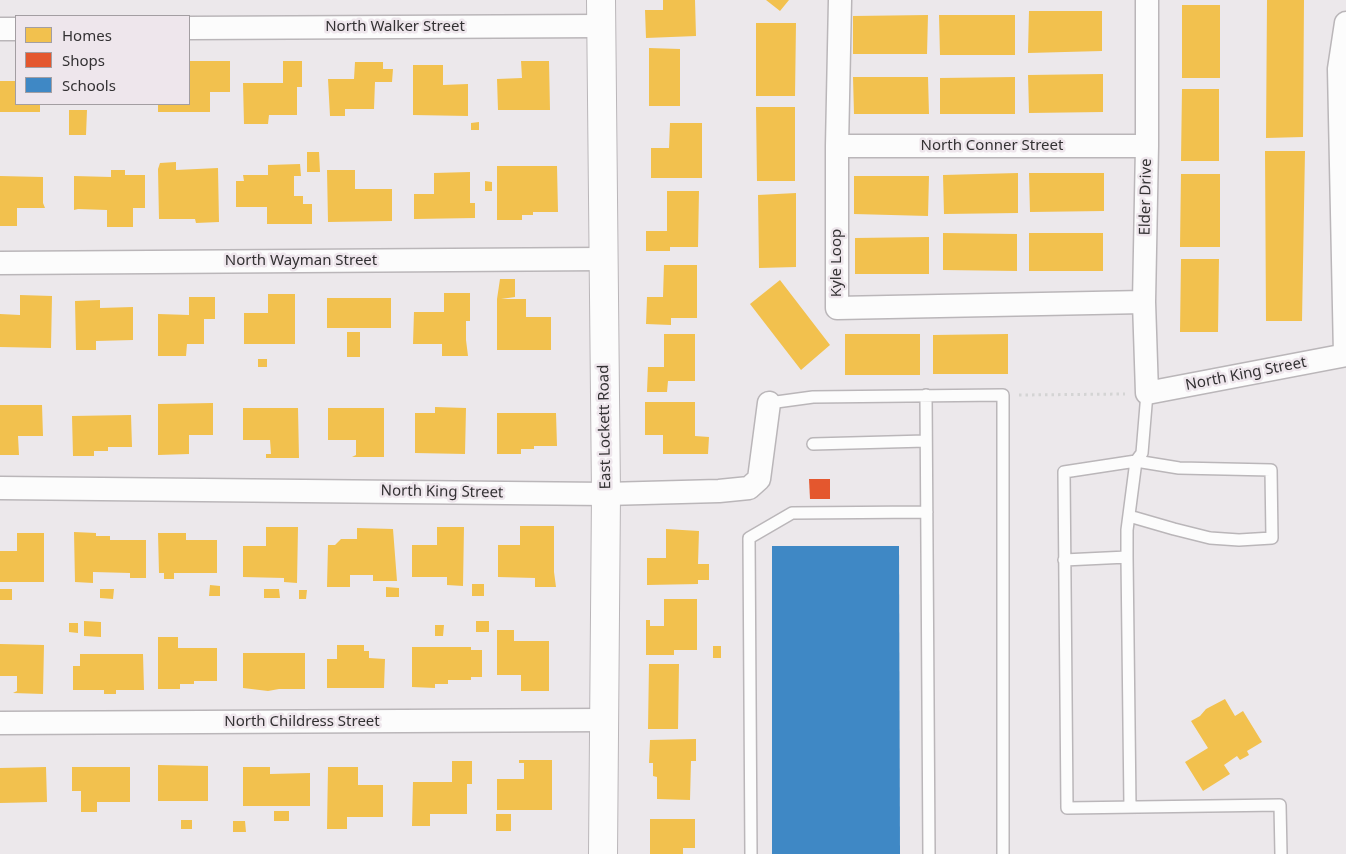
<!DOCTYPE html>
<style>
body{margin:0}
#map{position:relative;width:1346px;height:854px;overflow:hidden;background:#ece8eb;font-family:"Noto Sans",sans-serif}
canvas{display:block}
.legend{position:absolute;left:15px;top:15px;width:175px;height:90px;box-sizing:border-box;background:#eee6ec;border:1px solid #a39ea2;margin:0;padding:6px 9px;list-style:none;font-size:15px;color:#333133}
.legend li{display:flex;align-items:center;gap:10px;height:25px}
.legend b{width:25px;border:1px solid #a39ea2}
</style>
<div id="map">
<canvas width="1346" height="854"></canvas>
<ul class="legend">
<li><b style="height:14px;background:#f2c14e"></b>Homes</li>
<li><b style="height:14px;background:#e4572e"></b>Shops</li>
<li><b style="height:14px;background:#3f88c5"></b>Schools</li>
</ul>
</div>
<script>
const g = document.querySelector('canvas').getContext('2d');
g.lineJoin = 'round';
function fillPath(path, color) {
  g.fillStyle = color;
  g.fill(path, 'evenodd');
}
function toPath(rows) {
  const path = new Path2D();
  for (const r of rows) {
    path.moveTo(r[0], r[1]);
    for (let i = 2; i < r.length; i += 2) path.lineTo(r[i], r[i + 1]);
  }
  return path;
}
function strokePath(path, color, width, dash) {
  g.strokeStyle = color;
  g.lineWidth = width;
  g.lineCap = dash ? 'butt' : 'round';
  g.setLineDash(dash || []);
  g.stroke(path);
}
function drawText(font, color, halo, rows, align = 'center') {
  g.font = font + ' "Noto Sans",sans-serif';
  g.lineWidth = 5;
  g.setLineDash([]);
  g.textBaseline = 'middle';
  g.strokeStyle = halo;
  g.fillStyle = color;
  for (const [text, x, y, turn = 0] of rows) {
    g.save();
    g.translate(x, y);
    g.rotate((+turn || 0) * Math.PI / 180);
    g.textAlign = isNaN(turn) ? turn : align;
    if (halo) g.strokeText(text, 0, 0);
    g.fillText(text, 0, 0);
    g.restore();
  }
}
fillPath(toPath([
 [663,0,695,0,696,36,646,38,645,10,663,10],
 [766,0,789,0,780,11],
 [1267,0,1304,0,1303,137,1266,138],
 [1182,5,1220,5,1220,78,1182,78],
 [1029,11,1102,11,1102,51,1028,53],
 [928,15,927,54,853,54,853,16],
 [939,15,1015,15,1015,55,940,55],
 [756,23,796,23,795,96,756,96],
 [649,48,680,49,680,106,649,106],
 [189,61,230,61,230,92,210,92,210,112,158,112,158,104,189,104],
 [283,61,302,61,302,87,297,87,297,115,269,115,268,124,244,124,243,83,283,83],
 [521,61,549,61,550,110,498,110,497,79,522,78],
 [355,62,383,62,383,69,393,69,392,82,375,82,374,109,345,109,345,116,330,116,328,79,354,79],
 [413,65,443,65,443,85,468,84,468,116,413,115],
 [1103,74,1103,112,1029,113,1028,75],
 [853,77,928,77,929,114,854,114],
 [1015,77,1015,114,940,114,940,78],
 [0,81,16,81,16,104,40,104,40,112,0,112],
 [1182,89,1219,89,1219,161,1181,161],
 [756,107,795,107,795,181,757,181],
 [69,110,87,110,86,135,69,135],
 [479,122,479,130,471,130,471,123],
 [670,123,702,123,702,178,651,178,651,148,669,148],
 [1265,151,1305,151,1302,321,1266,321],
 [307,152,319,152,320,172,307,172],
 [176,162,176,170,218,168,219,222,196,223,195,219,159,219,158,169,160,163],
 [300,164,301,176,294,176,294,196,303,196,303,204,312,204,312,224,267,224,267,207,236,207,236,181,244,181,243,175,268,175,268,165],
 [497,166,557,166,558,212,533,212,533,215,522,215,522,220,497,220],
 [111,170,125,170,125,175,145,175,145,208,133,208,133,227,107,227,107,210,78,209,74,210,74,176,111,177],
 [327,170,355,170,355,189,392,189,392,221,328,222],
 [470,172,470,203,475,203,475,218,414,219,414,194,434,194,434,173],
 [1018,173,1018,213,944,214,943,175],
 [1029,173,1104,173,1104,211,1030,212],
 [1181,174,1220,174,1220,247,1180,247],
 [0,176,43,177,43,203,45,208,17,208,17,226,0,226],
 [854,176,929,176,928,216,854,214],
 [485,181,492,182,492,191,485,191],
 [667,191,699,191,698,247,670,247,670,251,646,251,646,231,667,231],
 [796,193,796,267,759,268,758,195],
 [943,233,1017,234,1017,271,943,270],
 [1029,233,1103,233,1103,271,1029,271],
 [929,237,929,274,855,274,855,238],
 [1181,259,1219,259,1218,332,1180,332],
 [664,265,697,265,697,318,671,318,671,325,646,324,647,297,663,297],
 [500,279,515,279,515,297,501,299,526,299,526,317,551,317,551,350,497,350,497,299],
 [780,280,830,345,801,370,750,304],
 [444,293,470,293,470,321,466,321,466,340,468,356,442,356,442,344,413,344,414,312,444,312],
 [268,294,295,294,295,344,244,344,244,313,268,313],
 [20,295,52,296,51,348,0,347,0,314,20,315],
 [189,297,215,297,215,319,204,319,204,344,187,344,186,356,158,356,158,314,189,315],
 [327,298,391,298,391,328,327,328],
 [100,300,100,308,133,307,133,340,96,341,96,350,76,350,75,301],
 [347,332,360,332,360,357,347,357],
 [664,334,695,334,695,381,668,381,667,392,647,392,648,367,664,367],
 [845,334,920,334,920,375,845,375],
 [1008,334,1008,374,933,374,933,335],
 [258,359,267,359,267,367,258,367],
 [645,402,695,402,695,436,709,437,708,454,663,454,663,435,645,435],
 [213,403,213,435,189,435,189,454,158,455,158,404],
 [0,405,42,405,43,436,18,436,19,455,0,455],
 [435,407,466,408,465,454,415,453,415,413,435,413],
 [243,408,298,408,299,458,266,458,266,454,271,454,270,440,243,440],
 [328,408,384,408,384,457,352,457,356,455,356,440,328,440],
 [497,413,556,413,557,446,534,446,534,449,521,449,521,454,497,454],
 [131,415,132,447,108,447,108,451,94,451,94,456,73,456,72,416],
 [520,526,554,526,554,572,556,587,535,587,535,578,498,577,498,545,520,545],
 [266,527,298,527,297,583,284,582,284,578,243,577,243,546,266,546],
 [437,527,464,527,463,586,447,585,447,577,412,577,412,545,437,545],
 [357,528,393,529,397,581,373,581,373,575,350,575,350,587,327,587,328,545,335,545,341,539,357,539],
 [666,529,699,531,698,564,709,564,709,580,698,580,698,584,647,585,647,558,666,558],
 [74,532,96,533,96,536,110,536,110,540,146,540,146,578,130,578,130,573,93,572,93,583,75,582],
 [17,533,44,533,44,582,0,582,0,551,17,551],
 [158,533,186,533,186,540,217,540,217,573,174,573,174,579,164,579,164,573,159,573],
 [472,584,484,584,484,596,472,596],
 [210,585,220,586,220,596,209,596],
 [386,587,399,588,399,597,386,597],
 [0,589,12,589,12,600,0,600],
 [100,589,114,589,113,599,100,598],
 [264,589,279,589,280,598,264,598],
 [299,590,307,590,306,599,299,599],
 [664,599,697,599,697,650,674,650,674,655,646,655,646,620,650,620,650,626,664,626],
 [84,621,101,622,101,637,84,636],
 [476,621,489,621,489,632,476,632],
 [69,623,78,623,78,633,69,632],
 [435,625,444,625,443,636,435,636],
 [497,630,514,630,514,641,549,641,549,691,521,691,521,675,497,675],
 [158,637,178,637,178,648,217,648,217,681,194,681,194,684,180,684,180,689,158,689],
 [0,644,44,645,43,694,13,693,17,691,17,676,0,676],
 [337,645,364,645,364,651,369,651,369,658,385,659,384,688,327,688,327,659,337,659],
 [713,646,721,646,721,658,713,658],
 [412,647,471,647,471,650,482,650,482,677,471,677,471,680,448,680,448,684,435,684,435,688,412,687],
 [243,653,305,653,305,689,279,689,268,691,243,688],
 [80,654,143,654,144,690,116,690,116,694,104,694,104,690,73,690,73,666,80,666],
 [649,664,679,664,678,729,648,729],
 [1225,699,1235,716,1243,711,1262,742,1247,751,1249,755,1240,760,1237,756,1224,765,1230,774,1203,791,1185,762,1208,748,1191,721,1200,716,1206,709],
 [696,739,696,761,691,761,690,800,657,799,657,777,653,776,653,763,649,763,650,740],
 [519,760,552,760,552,810,497,810,497,779,524,779,524,763,519,763],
 [452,761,472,761,472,784,467,784,467,814,430,814,430,826,412,826,413,782,452,782],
 [158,765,208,766,208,801,158,801],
 [46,767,47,802,0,803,0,768],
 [72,767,130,767,130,802,97,802,97,812,81,812,81,791,72,791],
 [243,767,270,767,270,774,310,773,310,806,243,806],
 [328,767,358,767,358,785,383,785,383,817,347,817,347,829,327,829],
 [274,811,289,811,289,821,274,821],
 [496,814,511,814,511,831,496,831],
 [650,819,695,819,695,848,683,848,683,854,650,854],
 [181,820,192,820,192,829,181,829],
 [233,821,245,821,246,832,233,832]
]), '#f2c14e');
fillPath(toPath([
 [809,479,830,479,830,499,810,499]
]), '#e4572e');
fillPath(toPath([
 [772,546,899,546,900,854,772,854]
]), '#3f88c5');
const lane = toPath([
 [926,395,929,854],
 [769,403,813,397,1003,395,1003,854],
 [813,444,926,441],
 [1129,516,1174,529,1210,538,1239,540,1272,538,1271,470,1179,468,1136,461,1064,472,1067,808,1280,805,1281,854],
 [1064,560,1127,557],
 [1130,807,1127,557,1127,530,1136,461,1142,453,1147,393],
 [751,854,749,538,792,513,927,512]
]);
const street = toPath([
 [840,0,837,146,837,308,1144,302],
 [1147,0,1147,146,1144,302,1147,393,1346,355],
 [189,28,601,26],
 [0,29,16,29],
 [837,146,1147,146],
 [0,263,603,259],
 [1345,355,1339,69,1346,23],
 [0,488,606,494,719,491,749,488,759,479,769,403],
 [0,723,605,720]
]);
const secondary = toPath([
 [601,0,606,494,603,854]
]);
strokePath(lane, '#bab6b9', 14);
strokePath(street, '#bab6b9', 25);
strokePath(secondary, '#bab6b9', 30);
strokePath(toPath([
 [1019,395,1125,394]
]), '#d4d4d4', 3, [2.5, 4]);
strokePath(lane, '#fcfcfc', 11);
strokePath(street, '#fcfcfc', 22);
strokePath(secondary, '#fcfcfc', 28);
drawText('15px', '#333133', '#eee6ec', [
 ["North Walker Street",395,27],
 ["North Conner Street",992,146],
 ["Elder Drive",1146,197,-89],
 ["North Wayman Street",301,261],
 ["Kyle Loop",837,263,-90],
 ["North King Street",1246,374,-11],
 ["East Lockett Road",605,427,-91],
 ["North King Street",442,492,1],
 ["North Childress Street",302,722]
]);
</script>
